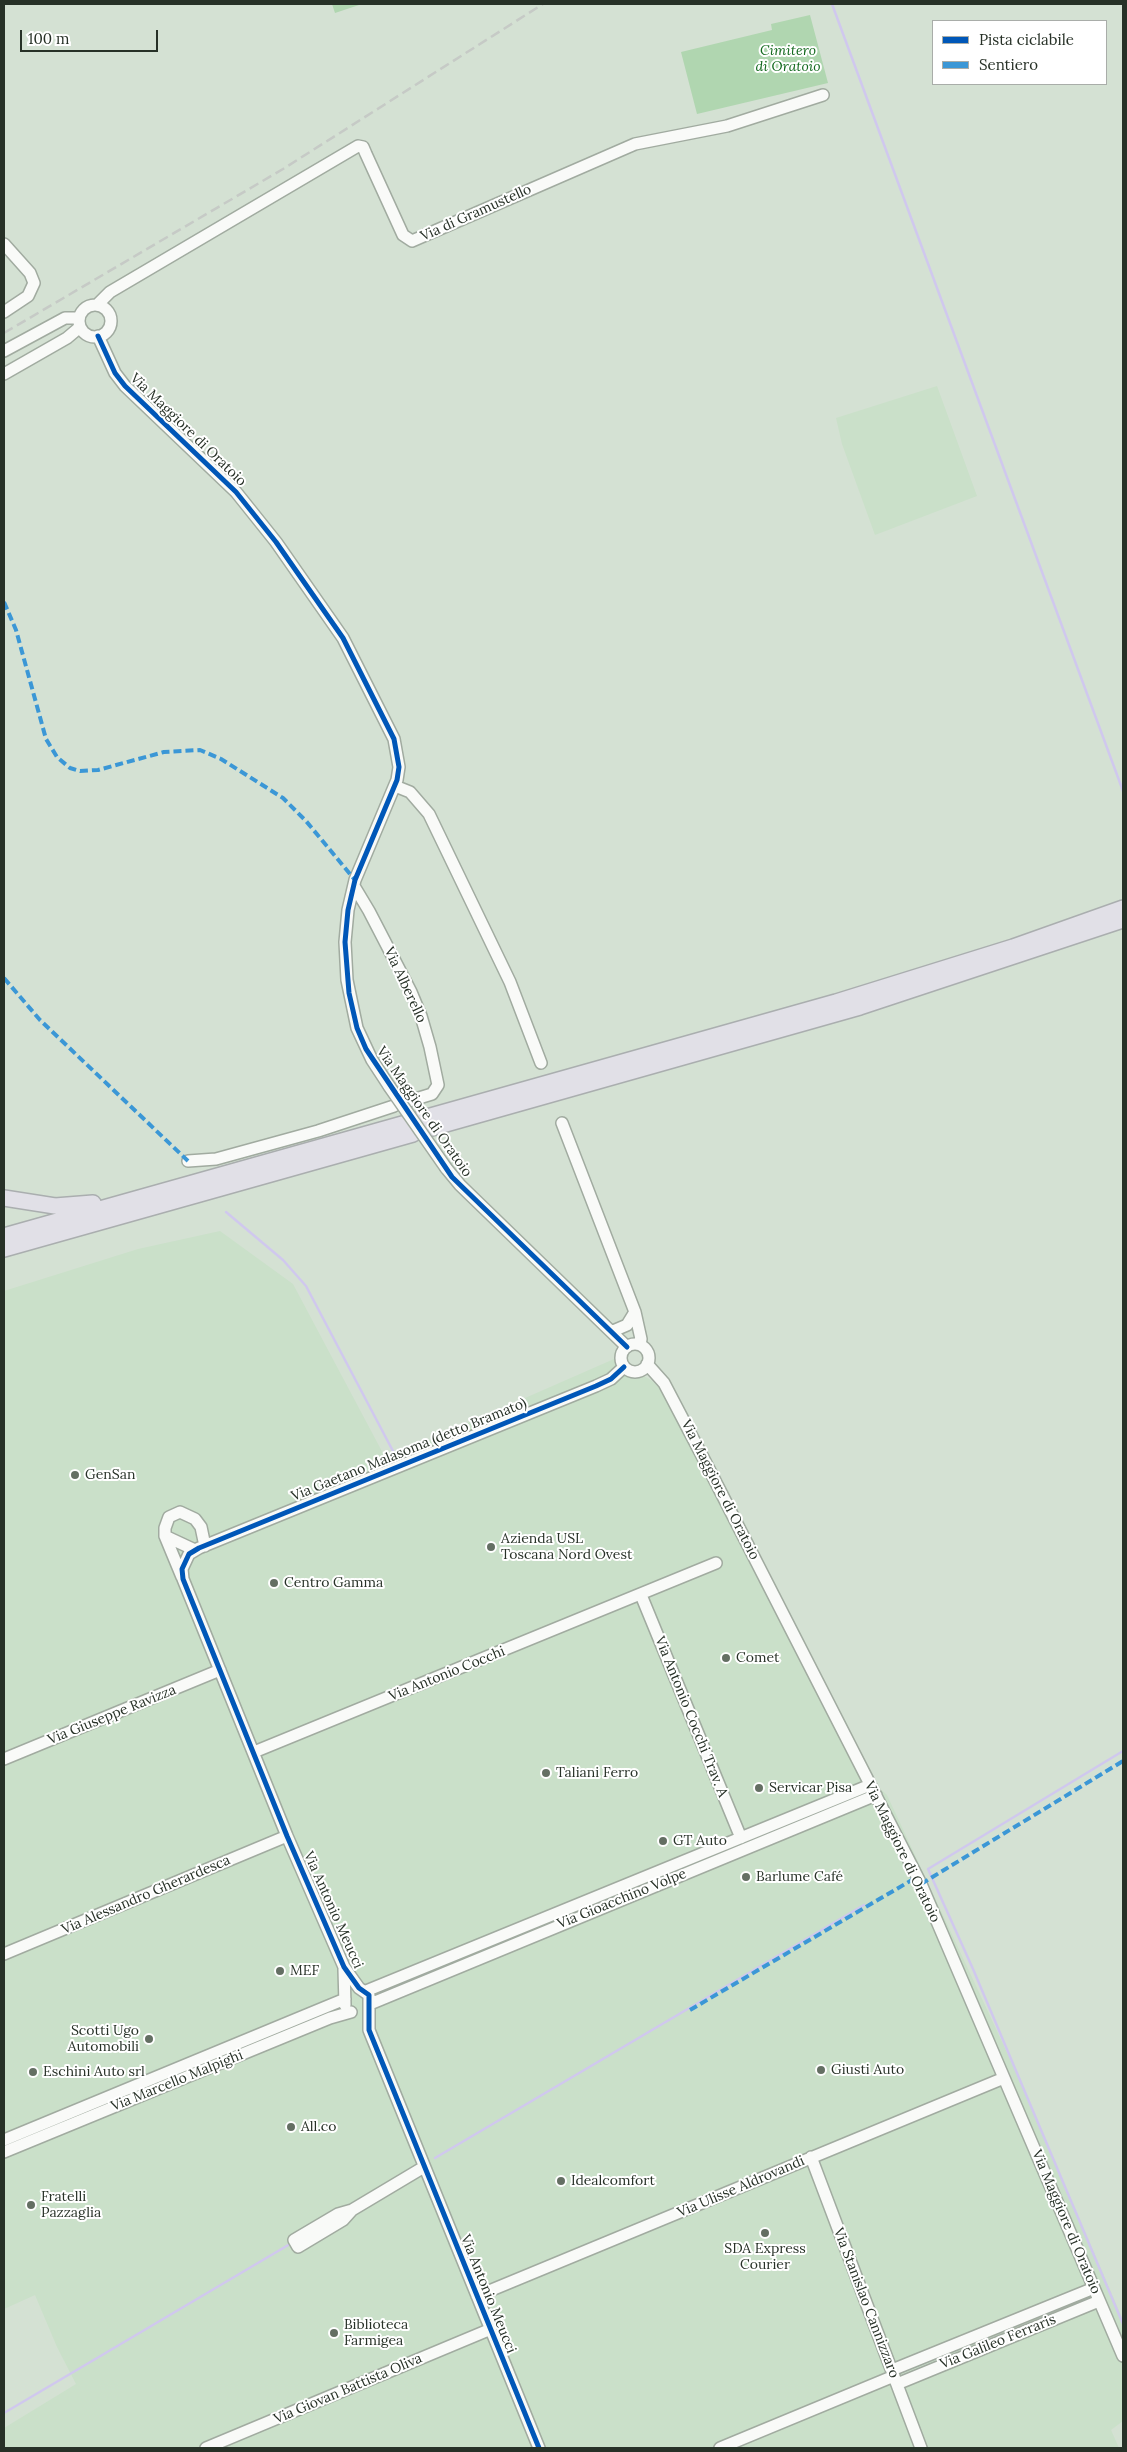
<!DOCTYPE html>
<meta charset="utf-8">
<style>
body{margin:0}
#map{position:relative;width:1127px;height:2452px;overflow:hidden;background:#d4e1d3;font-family:Lora,serif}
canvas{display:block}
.frame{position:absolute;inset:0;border:5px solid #273127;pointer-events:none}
.legend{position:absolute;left:932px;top:20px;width:175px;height:65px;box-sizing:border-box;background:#fff;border:1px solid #a9ada9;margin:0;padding:6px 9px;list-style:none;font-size:15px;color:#273127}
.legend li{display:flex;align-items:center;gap:10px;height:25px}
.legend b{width:25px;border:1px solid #a9ada9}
.scale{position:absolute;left:20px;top:30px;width:138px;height:22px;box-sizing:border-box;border:2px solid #273127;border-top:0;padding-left:6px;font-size:15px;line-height:18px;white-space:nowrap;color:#273127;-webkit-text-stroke:4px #fff;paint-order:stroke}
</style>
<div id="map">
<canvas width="1127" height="2452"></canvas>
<div class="frame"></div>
<ul class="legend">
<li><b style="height:6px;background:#0057b8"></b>Pista ciclabile</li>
<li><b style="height:6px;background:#3b97d6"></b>Sentiero</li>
</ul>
<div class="scale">100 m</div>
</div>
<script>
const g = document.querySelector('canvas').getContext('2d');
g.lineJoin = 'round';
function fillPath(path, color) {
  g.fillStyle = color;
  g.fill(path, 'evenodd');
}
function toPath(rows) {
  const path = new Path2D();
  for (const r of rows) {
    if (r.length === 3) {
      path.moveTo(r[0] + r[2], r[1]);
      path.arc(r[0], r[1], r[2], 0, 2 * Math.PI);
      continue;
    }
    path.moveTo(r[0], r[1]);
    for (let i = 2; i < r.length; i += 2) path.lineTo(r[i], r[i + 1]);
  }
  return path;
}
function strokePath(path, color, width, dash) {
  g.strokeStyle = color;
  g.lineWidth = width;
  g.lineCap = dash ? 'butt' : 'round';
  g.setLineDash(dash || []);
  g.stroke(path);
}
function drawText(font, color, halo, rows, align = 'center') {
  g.font = font + ' Lora,serif';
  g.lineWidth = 4;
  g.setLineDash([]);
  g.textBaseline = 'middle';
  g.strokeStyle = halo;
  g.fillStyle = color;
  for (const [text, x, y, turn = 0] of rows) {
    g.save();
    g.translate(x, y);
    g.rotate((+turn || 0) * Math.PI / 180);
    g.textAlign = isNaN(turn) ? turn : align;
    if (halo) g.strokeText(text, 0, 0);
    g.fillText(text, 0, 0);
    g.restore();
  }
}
fillPath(toPath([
 [937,386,977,496,875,535,842,444,836,418],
 [220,1231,293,1284,386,1459,614,1359,651,1380,659,1388,706,1471,857,1768,887,1795,1018,2076,1123,2320,1123,2421,1111,2430,1119,2448,4,2448,4,2428,76,2384,57,2347,35,2295,4,2309,4,1291,138,1249]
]), '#cae0c9');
fillPath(toPath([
 [332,4,362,4,335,13],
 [810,15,828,83,697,114,681,52,772,30,771,24]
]), '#b0d6b0');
strokePath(toPath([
 [832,4,1123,791],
 [226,1212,283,1260,306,1286,394,1453],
 [1123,1751,928,1869,973,1969,1123,2324],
 [435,2158,864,1905],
 [4,2413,290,2244]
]), '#d0c8ee', 2.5);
const minor = toPath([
 [4,244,30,273,34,283,28,296,4,312],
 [97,305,110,292,358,146,363,147,366,154,403,235,412,241,635,144,727,126,823,95],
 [95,321,16],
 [98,336,115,373,125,386,236,492,276,542,343,638,394,739,399,767,397,780,355,880,348,910,345,942,347,980,357,1028,372,1060,389,1086],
 [4,351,65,318,79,318],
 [4,374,67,338,80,327],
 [395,786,410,792,429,814,510,982,541,1063],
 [354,886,369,911,411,992,421,1016,430,1047,438,1085,432,1094,409,1101],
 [562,1123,635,1312,641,1339,640,1345],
 [188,1161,216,1159,318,1131,394,1106],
 [446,1168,460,1185,627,1347],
 [613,1331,627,1325,635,1312],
 [635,1358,14],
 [647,1364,664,1383,710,1471,921,1884,1123,2356],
 [165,1536,195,1550],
 [182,1577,165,1536,165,1528,169,1517,180,1512,195,1519,201,1527,205,1546],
 [641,1595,741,1838],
 [254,1752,716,1563],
 [4,1759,220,1670],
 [4,1954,287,1836],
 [344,1969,345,2005],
 [366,1991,870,1785],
 [370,2004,876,1795],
 [4,2140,345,1999],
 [4,2152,330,2018,351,2012],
 [811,2157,921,2448],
 [352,2210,343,2220,298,2247,294,2240,338,2214,352,2210,424,2167],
 [477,2296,1004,2078],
 [892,2370,1094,2288],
 [897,2384,1099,2301],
 [206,2448,491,2329],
 [539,2448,369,2030,369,1995,359,1988,344,1967,287,1836,183,1579,182,1569,189,1554,199,1548,596,1386,611,1379,624,1367],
 [720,2448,894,2376]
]);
const highway = toPath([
 [420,1119,836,1002,1013,947,1123,908],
 [428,1129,860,1007,1123,920],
 [4,1198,55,1206,93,1203],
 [4,1236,406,1123],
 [4,1249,413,1134]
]);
strokePath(minor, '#a1aba0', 14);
strokePath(highway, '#aaaeaf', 18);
strokePath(minor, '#f9faf8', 11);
strokePath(highway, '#e1e0e7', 15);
strokePath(toPath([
 [4,333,283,169,543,4]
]), '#c6cac6', 2.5, [10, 5]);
const minorBridge = toPath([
 [389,1086,446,1168]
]);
strokePath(minorBridge, '#a1aba0', 14, []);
strokePath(minorBridge, '#f9faf8', 11);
strokePath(toPath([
 [4,602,16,630,46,739,57,757,70,768,80,771,98,770,164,752,200,750,221,759,283,798,306,821,355,880],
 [4,978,40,1020,188,1161],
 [921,1884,1123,1761],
 [690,2010,917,1877]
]), '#3b97d6', 4, [8, 4]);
strokePath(toPath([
 [98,336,115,373,125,386,236,492,276,542,343,638,394,739,399,767,397,780,355,880,348,910,345,942,349,993,357,1028,366,1049,452,1177,627,1347],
 [539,2448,369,2030,369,1995,359,1988,344,1967,287,1836,183,1579,182,1569,189,1554,199,1548,596,1386,611,1379,624,1367]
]), '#0057b8', 5);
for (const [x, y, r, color] of [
 [75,1475,5,"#646f63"],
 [491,1547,5,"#646f63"],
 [274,1583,5,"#646f63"],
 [726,1658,5,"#646f63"],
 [546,1773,5,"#646f63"],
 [759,1788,5,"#646f63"],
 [663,1841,5,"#646f63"],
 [746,1877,5,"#646f63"],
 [280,1971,5,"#646f63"],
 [149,2039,5,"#646f63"],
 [821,2070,5,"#646f63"],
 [33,2072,5,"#646f63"],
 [291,2127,5,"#646f63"],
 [561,2181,5,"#646f63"],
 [31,2205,5,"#646f63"],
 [765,2233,5,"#646f63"],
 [334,2333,5,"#646f63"]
]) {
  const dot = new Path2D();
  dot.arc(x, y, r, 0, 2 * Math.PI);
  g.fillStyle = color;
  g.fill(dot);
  strokePath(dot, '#fff', 2);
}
drawText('italic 14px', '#12691d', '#fff', [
 ["Cimitero",788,51],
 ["di Oratoio",788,67]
]);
drawText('14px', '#273127', '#fff', [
 ["Via di Gramustello",476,213,-24],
 ["Via Maggiore di Oratoio",188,430,44],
 ["Via Alberello",405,985,65],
 ["Via Maggiore di Oratoio",424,1112,55],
 ["Via Gaetano Malasoma (detto Bramato)",409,1450,-22],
 ["Via Maggiore di Oratoio",720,1490,63],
 ["Via Antonio Cocchi",447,1674,-22],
 ["Via Giuseppe Ravizza",112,1715,-22],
 ["Via Antonio Cocchi Trav. A",691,1717,68],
 ["Via Maggiore di Oratoio",902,1852,64],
 ["Via Alessandro Gherardesca",146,1895,-23],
 ["Via Gioacchino Volpe",622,1899,-22],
 ["Via Antonio Meucci",333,1910,66],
 ["Via Marcello Malpighi",177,2081,-22],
 ["Via Ulisse Aldrovandi",741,2187,-23],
 ["Via Maggiore di Oratoio",1066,2222,67],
 ["Via Antonio Meucci",488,2294,68],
 ["Via Stanislao Cannizzaro",866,2303,69],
 ["Via Galileo Ferraris",998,2342,-22],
 ["Via Giovan Battista Oliva",348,2389,-23]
]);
drawText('14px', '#273127', '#fff', [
 ["GenSan",85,1475],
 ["Azienda USL",501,1539],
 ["Toscana Nord Ovest",501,1555],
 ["Centro Gamma",284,1583],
 ["Comet",736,1658],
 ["Taliani Ferro",556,1773],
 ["Servicar Pisa",769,1788],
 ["GT Auto",673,1841],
 ["Barlume Café",756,1877],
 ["MEF",290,1971],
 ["Scotti Ugo",139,2031,"right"],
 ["Automobili",139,2047,"right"],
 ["Giusti Auto",831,2070],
 ["Eschini Auto srl",43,2072],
 ["All.co",301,2127],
 ["Idealcomfort",571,2181],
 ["Fratelli",41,2197],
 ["Pazzaglia",41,2213],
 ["SDA Express",765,2249,"center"],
 ["Courier",765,2265,"center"],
 ["Biblioteca",344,2325],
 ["Farmigea",344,2341]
], 'left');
</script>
